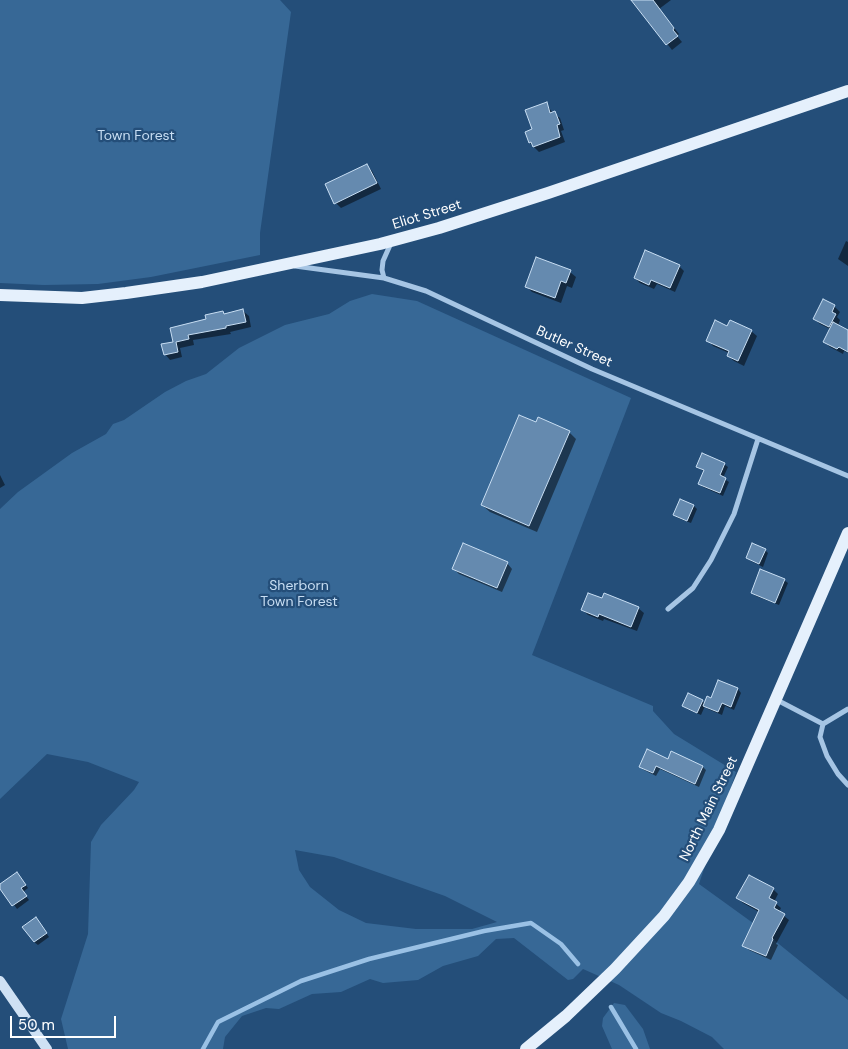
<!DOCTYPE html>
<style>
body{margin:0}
#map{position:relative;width:848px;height:1049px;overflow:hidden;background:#244e79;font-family:"DM Sans",sans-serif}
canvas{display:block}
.scale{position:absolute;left:10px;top:1016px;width:106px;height:22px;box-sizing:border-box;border:2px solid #fff;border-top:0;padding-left:6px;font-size:15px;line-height:18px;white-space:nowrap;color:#fff;-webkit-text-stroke:4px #244e79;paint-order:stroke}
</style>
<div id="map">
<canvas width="848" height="1049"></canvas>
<div class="scale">50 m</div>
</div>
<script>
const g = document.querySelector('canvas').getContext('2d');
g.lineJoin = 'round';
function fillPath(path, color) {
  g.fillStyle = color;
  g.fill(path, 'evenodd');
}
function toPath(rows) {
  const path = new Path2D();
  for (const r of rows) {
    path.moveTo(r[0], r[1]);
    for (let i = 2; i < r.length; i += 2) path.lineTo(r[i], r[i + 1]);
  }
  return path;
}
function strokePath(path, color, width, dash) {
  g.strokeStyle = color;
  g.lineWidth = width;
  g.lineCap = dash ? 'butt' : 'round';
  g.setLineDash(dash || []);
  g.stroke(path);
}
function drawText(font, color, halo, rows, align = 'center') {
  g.font = font + ' "DM Sans",sans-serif';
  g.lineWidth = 4.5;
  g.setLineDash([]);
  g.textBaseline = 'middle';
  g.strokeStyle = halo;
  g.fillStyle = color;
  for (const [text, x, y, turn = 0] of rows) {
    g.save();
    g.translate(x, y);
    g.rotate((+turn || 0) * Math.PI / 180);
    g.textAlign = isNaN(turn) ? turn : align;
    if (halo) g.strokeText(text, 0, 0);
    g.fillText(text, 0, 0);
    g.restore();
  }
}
fillPath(toPath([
 [0,0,280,0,291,12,260,233,260,255,151,277,98,284,44,285,0,283],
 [372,294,417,301,631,398,532,655,653,706,653,711,674,734,736,772,699,884,753,923,848,1000,848,1049,724,1049,712,1037,681,1021,661,1013,619,985,583,969,573,979,568,980,514,938,496,939,478,956,443,966,418,980,383,983,370,979,341,992,312,994,279,1009,266,1008,242,1016,225,1037,223,1049,68,1049,61,1019,88,934,91,842,101,825,134,790,139,782,88,762,47,754,0,799,0,509,18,492,72,453,106,434,113,424,124,420,165,392,186,381,206,374,239,348,285,325,329,314,350,301],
 [295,850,334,857,445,896,497,922,472,929,416,929,366,923,339,910,310,887,299,870],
 [614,1003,625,1005,643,1029,650,1049,612,1049,602,1026,603,1018]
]), '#376896');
fillPath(toPath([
 [633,0,671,0,659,9,679,34,677,36,682,42,672,50],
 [546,104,553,113,560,118,564,130,561,131,565,142,539,152,530,143,526,133,534,130],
 [367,166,372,171,381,189,341,208,336,203],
 [846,241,848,242,848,266,838,259],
 [679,266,684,271,675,292,657,284,654,289,640,283,635,278],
 [570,272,576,277,572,288,567,286,561,303,532,292,527,287],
 [834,306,840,312,837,317,840,320,838,326,848,331,848,353,844,351,843,354,830,347,824,341,830,329,820,324,815,319],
 [243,311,249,316,251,327,230,332,231,334,193,340,194,345,180,348,182,357,170,360,165,354,175,343,207,319],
 [728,327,751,331,757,336,744,366,734,361,728,356,729,353,713,346,708,340],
 [536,423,569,432,576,439,537,532,490,512,482,505],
 [724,464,728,467,723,478,729,482,723,496,703,487,700,484,705,472,698,467],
 [0,475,5,485,0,488],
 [681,500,694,506,697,509,691,523,678,518,675,514],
 [765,550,768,553,763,567,751,561,747,558],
 [507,563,512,569,502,592,459,574,454,569],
 [784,580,788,583,779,605,756,596,753,593],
 [603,600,638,608,644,613,637,631,604,619,603,621,588,615,583,610],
 [719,682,738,689,741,693,734,710,725,706,722,715,708,709,705,706,701,715,687,709,684,706,702,701,705,704,712,699],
 [672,753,703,767,706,770,699,787,660,769,656,776,644,770,640,767,668,760],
 [20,877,28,888,23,892,29,900,17,909,0,885],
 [773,889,778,894,774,902,781,908,779,912,789,920,776,944,778,945,771,960,749,950,744,945,759,912,743,903,738,898],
 [39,922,49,937,38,945,34,942]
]), '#0007');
strokePath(toPath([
 [611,1007,636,1049],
 [203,1049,218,1022,301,981,369,959,484,931,531,923,561,944,578,964]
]), '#9ac1e5', 4.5);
const building = toPath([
 [631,0,653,0,674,28,673,30,678,36,666,45,631,0],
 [547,102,550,113,555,111,560,124,557,125,560,137,533,147,531,142,529,143,525,132,532,129,525,110,547,102],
 [367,164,377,183,334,204,325,184,367,164],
 [645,250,680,265,670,288,651,280,649,285,634,278,645,250],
 [536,257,571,270,566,283,561,281,555,298,525,287,536,257],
 [823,299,835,305,832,312,836,314,829,327,813,319,823,299],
 [243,309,246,322,226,326,226,328,188,335,189,339,176,342,178,352,164,355,161,344,173,342,170,328,206,319,205,315,223,311,224,314,243,309],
 [715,320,727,326,730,320,752,330,738,361,727,356,729,351,706,341,715,320],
 [833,322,848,330,848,352,839,347,837,349,823,342,833,322],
 [519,415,536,422,538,417,570,431,529,526,481,505,519,415],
 [702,453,725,463,720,475,726,478,720,493,698,484,704,470,696,467,702,453],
 [680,499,694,505,687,521,673,515,680,499],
 [463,543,508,562,497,588,452,569,463,543],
 [752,543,766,549,759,564,746,558,752,543],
 [760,569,785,579,775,603,751,593,760,569],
 [588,593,602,598,604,593,639,607,631,627,599,614,598,617,581,610,588,593],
 [718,680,738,688,731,707,722,703,718,712,703,706,707,696,711,698,718,680],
 [688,693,703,700,697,713,682,706,688,693],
 [647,749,668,759,671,751,703,766,695,784,656,766,653,773,639,767,647,749],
 [17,872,26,885,21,888,27,896,12,906,0,889,0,884,17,872],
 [749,875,774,888,769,898,777,902,774,908,785,914,772,938,773,939,766,956,742,946,759,910,736,898,749,875],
 [36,917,47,933,34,942,22,927,36,917]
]);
fillPath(building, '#658aaf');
strokePath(building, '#c8def3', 1);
strokePath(toPath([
 [295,266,384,278,426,291,592,369,848,476],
 [384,278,382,270,383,261,391,243],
 [668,609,693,588,711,560,734,514,758,439],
 [777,700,823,724],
 [848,709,823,724,820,737,827,756,838,774,848,785]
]), '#a6c5e4', 5);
strokePath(toPath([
 [0,981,47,1049]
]), '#cfe1f4', 10);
strokePath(toPath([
 [0,295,82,298,126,293,202,282,380,244,439,228,548,193,848,91],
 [526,1049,566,1016,615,969,664,916,689,882,719,830,848,533]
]), '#e5f0fc', 12);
drawText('14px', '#c8def3', '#244e79', [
 ["Town Forest",136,136],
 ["Sherborn",299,586],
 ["Town Forest",299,602]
]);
drawText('14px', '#fff', '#244e79', [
 ["Eliot Street",427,215,-17],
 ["Butler Street",574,347,24],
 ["North Main Street",709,809,-64]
]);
</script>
